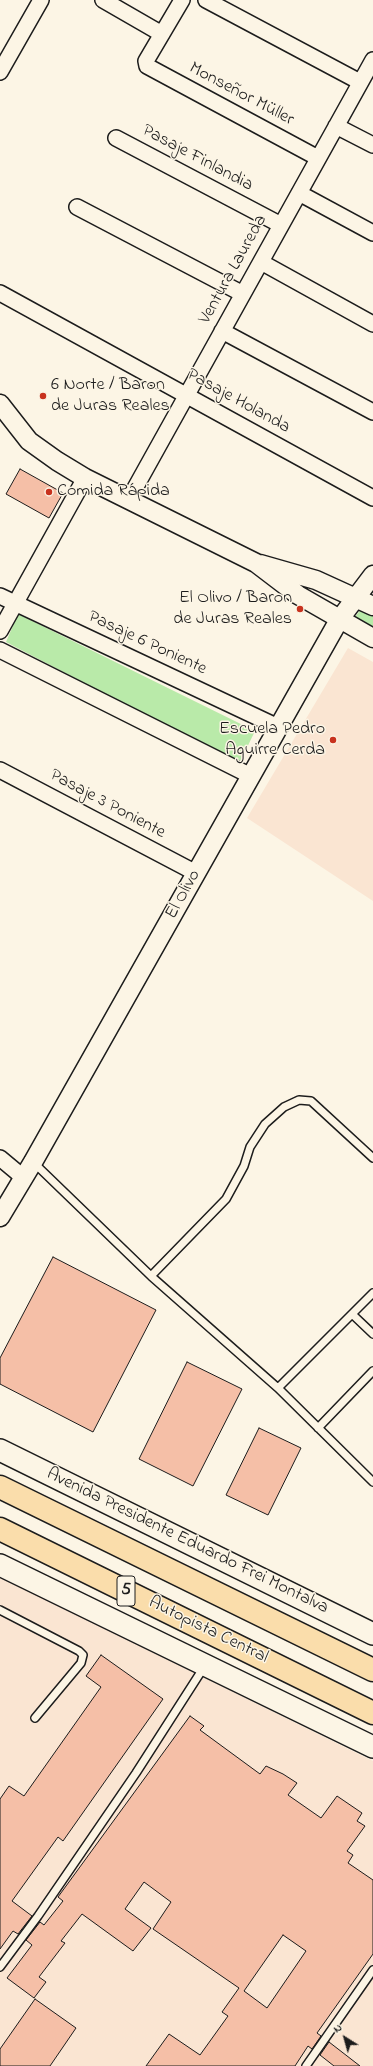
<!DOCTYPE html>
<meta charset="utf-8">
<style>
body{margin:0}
#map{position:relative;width:373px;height:2066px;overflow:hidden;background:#fcf5e5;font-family:"Indie Flower",sans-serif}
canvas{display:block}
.north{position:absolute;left:325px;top:2018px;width:40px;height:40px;-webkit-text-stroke:3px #fcf5e5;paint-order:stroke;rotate:323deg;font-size:11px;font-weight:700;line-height:16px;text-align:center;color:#1c1c1c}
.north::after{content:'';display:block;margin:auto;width:14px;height:18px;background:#1c1c1c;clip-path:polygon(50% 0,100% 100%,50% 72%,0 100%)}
</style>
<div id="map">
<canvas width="373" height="2066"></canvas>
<div class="north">N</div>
</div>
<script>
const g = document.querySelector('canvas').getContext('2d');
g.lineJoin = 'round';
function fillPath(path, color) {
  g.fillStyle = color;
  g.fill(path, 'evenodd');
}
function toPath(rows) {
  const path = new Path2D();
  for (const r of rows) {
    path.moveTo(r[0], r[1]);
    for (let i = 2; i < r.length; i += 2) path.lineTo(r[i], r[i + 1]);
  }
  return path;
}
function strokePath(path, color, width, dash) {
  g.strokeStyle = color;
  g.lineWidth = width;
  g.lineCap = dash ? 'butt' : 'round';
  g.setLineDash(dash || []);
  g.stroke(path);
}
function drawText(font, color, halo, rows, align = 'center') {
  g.font = font + ' "Indie Flower",sans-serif';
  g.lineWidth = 3;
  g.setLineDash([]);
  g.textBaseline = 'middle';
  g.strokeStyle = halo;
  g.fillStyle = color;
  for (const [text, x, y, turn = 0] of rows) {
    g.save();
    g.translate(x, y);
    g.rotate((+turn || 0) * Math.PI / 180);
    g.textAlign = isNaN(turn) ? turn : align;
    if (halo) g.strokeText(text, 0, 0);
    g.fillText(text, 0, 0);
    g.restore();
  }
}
fillPath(toPath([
 [348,648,373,662,373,901,247,818],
 [0,1577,373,1761,373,2066,0,2066]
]), '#fae5d2');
fillPath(toPath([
 [361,609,373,616,373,632,352,621],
 [18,614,255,731,239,764,6,642]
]), '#b9eaa9');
const building = toPath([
 [20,469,63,493,49,518,6,494,20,469],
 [53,1257,156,1310,93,1432,0,1384,0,1358,53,1257],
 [187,1362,242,1389,193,1486,139,1459,187,1362],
 [259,1428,301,1448,268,1515,226,1495,259,1428],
 [101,1655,163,1699,63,1841,58,1837,12,1901,32,1916,18,1934,13,1931,0,1949,0,1799,9,1786,24,1796,101,1687,86,1676,101,1655],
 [190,1716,204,1726,200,1730,260,1774,266,1766,283,1774,297,1783,288,1795,321,1818,337,1796,362,1813,357,1821,365,1826,347,1851,353,1855,348,1863,373,1880,373,1954,317,2033,321,2036,312,2049,308,2046,295,2066,146,2066,169,2034,200,2055,228,2016,222,2012,239,1988,153,1929,171,1902,144,1882,125,1909,151,1928,133,1951,82,1914,61,1941,65,1943,39,1977,46,1982,34,1998,7,1978,32,1945,26,1940,40,1922,44,1925,63,1901,58,1897,190,1716],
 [283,1935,306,1951,267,2008,244,1991,283,1935],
 [35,1999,76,2028,50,2066,0,2066,0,2049,35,1999],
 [329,2042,360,2066,334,2066,320,2055,329,2042]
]);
fillPath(building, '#f5bfa7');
strokePath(building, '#1c1c1c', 1);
const service = toPath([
 [33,1162,151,1276,278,1388,373,1482],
 [151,1276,226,1199,244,1166,250,1147,265,1124,284,1107,299,1100,311,1101,373,1158],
 [352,1314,373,1334],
 [278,1388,373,1293],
 [318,1428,373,1371],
 [0,1610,79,1651,83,1655,81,1663,35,1718],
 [0,1967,38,1916,136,1773,204,1667],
 [306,2066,373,1970]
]);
const minor = toPath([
 [103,0,162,34],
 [182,0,146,61,147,66,318,158],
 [206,0,360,82],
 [0,72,41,0],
 [336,126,373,145],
 [116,138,281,225],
 [299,193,373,233],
 [77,207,243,294],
 [261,262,373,324],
 [0,293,373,498],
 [222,331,373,412],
 [129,499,373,60],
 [0,596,278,727],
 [0,631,85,478],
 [0,650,251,776],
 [0,770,196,873],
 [0,1158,24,1178]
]);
const tertiary = toPath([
 [0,404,29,441,57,461,85,478,256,563,298,595,373,638],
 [260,564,316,580,373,606],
 [0,1217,33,1162,339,620,373,575]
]);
const secondary = toPath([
 [0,1450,373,1634],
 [0,1565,373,1747]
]);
const motorway = toPath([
 [0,1487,373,1670],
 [0,1529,373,1713]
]);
strokePath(service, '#1c1c1c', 10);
strokePath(minor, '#1c1c1c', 18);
strokePath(tertiary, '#1c1c1c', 21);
strokePath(secondary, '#1c1c1c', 24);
strokePath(motorway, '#1c1c1c', 25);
strokePath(service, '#fcf5e5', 7);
strokePath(minor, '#fcf5e5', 15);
strokePath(tertiary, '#fcf5e5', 18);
strokePath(secondary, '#fcf5e5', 21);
strokePath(motorway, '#faddab', 22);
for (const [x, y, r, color] of [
 [43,396,4,"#c8321e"],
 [49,492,4,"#c8321e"],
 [300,609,4,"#c8321e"],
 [333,740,4,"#c8321e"]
]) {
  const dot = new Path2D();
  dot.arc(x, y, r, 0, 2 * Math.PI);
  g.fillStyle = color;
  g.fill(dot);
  strokePath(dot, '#fcf5e5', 1.5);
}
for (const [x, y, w] of [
 [126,1591,18]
]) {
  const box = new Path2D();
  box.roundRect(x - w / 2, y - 15, w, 30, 3);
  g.fillStyle = '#fcf5e5';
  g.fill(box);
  strokePath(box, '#1c1c1c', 1);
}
drawText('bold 17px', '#1c1c1c', null, [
 ["5",126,1591]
]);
drawText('18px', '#1c1c1c', '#fcf5e5', [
 ["Monseñor Müller",241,95,28],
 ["Pasaje Finlandia",197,159,28],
 ["Ventura Laureda",234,270,-61],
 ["Pasaje Holanda",238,402,29],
 ["Pasaje 6 Poniente",147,644,25],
 ["Pasaje 3 Poniente",107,805,28],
 ["El Olivo",184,895,-61],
 ["Avenida Presidente Eduardo Frei Montalva",187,1542,26],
 ["Autopista Central",208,1631,26]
]);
drawText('18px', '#1c1c1c', '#fcf5e5', [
 ["6 Norte / Baron",51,386],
 ["de Juras Reales",51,407],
 ["Comida Rápida",57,492],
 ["El Olivo / Baron",292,599,"right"],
 ["de Juras Reales",292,620,"right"],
 ["Escuela Pedro",325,730,"right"],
 ["Aguirre Cerda",325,751,"right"]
], 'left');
</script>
